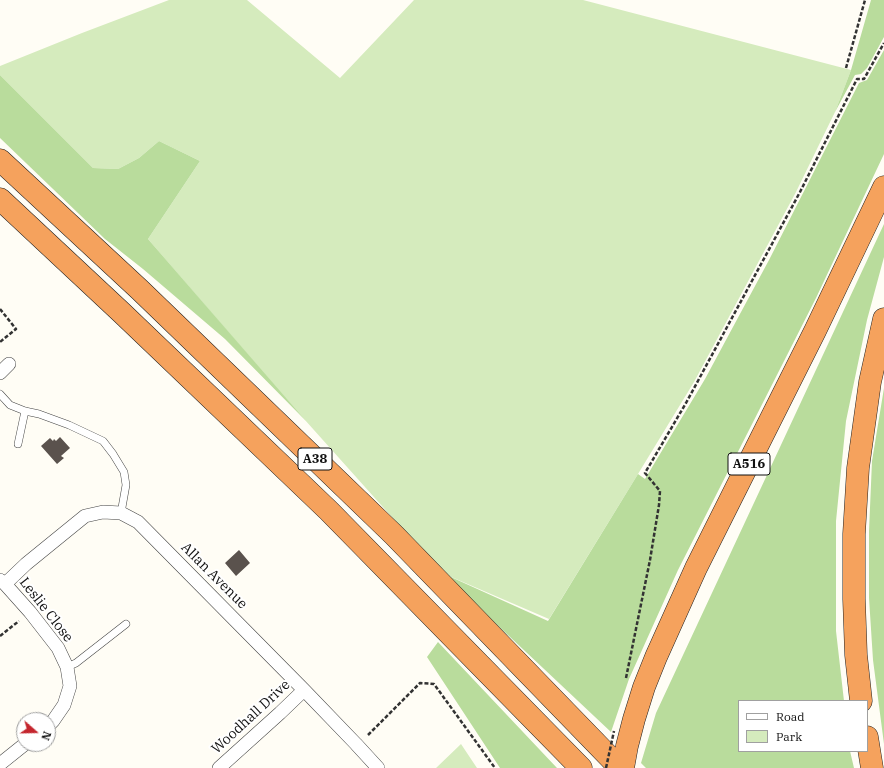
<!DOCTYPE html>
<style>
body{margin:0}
#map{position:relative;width:884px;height:768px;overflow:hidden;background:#fffdf5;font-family:"IBM Plex Serif",serif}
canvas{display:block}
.legend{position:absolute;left:738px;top:700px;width:130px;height:52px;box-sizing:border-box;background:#fff;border:1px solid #a0a0a0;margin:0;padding:5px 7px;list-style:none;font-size:12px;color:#111}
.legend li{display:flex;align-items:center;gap:8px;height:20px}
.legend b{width:20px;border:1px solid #a0a0a0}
.north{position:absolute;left:16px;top:712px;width:40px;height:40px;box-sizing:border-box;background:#fff;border:1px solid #a0a0a0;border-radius:50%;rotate:110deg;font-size:11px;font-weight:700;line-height:16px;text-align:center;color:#111}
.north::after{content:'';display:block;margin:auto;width:14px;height:18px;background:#c4262e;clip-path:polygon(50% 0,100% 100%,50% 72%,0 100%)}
</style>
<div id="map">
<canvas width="884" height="768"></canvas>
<ul class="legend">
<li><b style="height:5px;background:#fff"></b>Road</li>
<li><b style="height:11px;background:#d5ebbd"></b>Park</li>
</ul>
<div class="north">N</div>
</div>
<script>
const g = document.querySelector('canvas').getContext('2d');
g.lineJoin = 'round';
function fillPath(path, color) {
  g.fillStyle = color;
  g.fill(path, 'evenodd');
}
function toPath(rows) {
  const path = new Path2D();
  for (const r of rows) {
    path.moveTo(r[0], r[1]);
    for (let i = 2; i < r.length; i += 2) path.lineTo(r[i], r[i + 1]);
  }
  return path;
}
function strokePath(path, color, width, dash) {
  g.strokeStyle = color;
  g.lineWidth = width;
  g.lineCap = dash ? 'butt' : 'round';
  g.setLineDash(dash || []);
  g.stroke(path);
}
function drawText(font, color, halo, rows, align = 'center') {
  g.font = font + ' "IBM Plex Serif",serif';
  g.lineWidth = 4;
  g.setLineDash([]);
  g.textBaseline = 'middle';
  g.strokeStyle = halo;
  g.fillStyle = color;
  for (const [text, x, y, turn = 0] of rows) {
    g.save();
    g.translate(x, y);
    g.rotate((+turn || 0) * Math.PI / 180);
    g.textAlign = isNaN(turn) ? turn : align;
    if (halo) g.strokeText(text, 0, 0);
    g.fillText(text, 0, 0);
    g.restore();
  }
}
fillPath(toPath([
 [169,0,247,0,340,78,414,0,583,0,851,70,835,112,796,192,694,382,638,474,549,619,442,573,279,391,148,239,200,161,159,141,139,158,118,169,93,168,0,75,0,66,82,33],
 [461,744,477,768,436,768]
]), '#d5ebbd');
fillPath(toPath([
 [871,0,884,0,884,37,867,68,861,74,855,75,835,112,851,70],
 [884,50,884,154,816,298,678,570,629,679,611,732,442,573,548,621,638,474,645,479,705,379,769,260,859,83,867,80],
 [0,75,93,168,118,169,139,158,159,141,200,161,148,239,306,421,225,339,143,269,105,239,0,138],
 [884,224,884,257,867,320,846,421,836,521,836,631,844,701,739,701,739,751,850,751,854,768,646,768,641,763,656,713],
 [884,388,884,744,873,660,869,598,869,531,872,461],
 [438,642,557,768,500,768,427,657]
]), '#b9dc9c');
fillPath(toPath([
 [60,437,70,448,61,456,64,458,57,464,41,446,50,438,53,441,54,439,56,441],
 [239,550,250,563,236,576,225,563]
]), '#5a524d');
const lane = toPath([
 [0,394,10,405,25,411,39,414,69,425,103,441,113,454,124,472,126,485,121,513],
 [18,444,25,411],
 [67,667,76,663,126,624]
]);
const street = toPath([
 [0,373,9,364],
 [0,580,5,584,30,612,58,648,67,667,70,686,64,705,53,721,48,726],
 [5,584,26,564,85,516,103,512,121,513,138,522,304,690,356,744,378,768],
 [0,764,25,744],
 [219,768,280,713,304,690]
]);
const highway = toPath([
 [0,160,140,290,394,535,620,768],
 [0,199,122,313,329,511,581,768],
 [861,701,856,655,854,599,854,534,858,468,870,382,884,319],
 [867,737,872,768],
 [623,768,627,746,634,719,644,687,656,657,696,568,815,331,884,187]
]);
strokePath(lane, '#444', 8);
strokePath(street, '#444', 14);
strokePath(highway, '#222', 23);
strokePath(toPath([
 [846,68,865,0],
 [0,309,16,329,0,342],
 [0,636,19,621],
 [626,678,650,560,659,505,660,491,645,473,686,403,800,192,857,79,864,79,884,43],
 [368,735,420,683,434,684,495,768]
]), '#333', 2.5, [4, 2]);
strokePath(lane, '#fff', 7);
strokePath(street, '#fff', 13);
strokePath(highway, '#f5a25d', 22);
strokePath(toPath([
 [606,768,614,731]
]), '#333', 2.5, [4, 2]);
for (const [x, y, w] of [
 [315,459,34],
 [749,464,42]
]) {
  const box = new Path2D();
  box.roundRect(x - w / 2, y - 11, w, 22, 3);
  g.fillStyle = '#fff';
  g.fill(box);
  strokePath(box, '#111', 1);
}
drawText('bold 13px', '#111', null, [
 ["A38",315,459],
 ["A516",749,464]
]);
drawText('14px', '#111', '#fff', [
 ["Allan Avenue",214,576,45],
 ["Leslie Close",46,610,52],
 ["Woodhall Drive",251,717,-43]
]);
</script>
